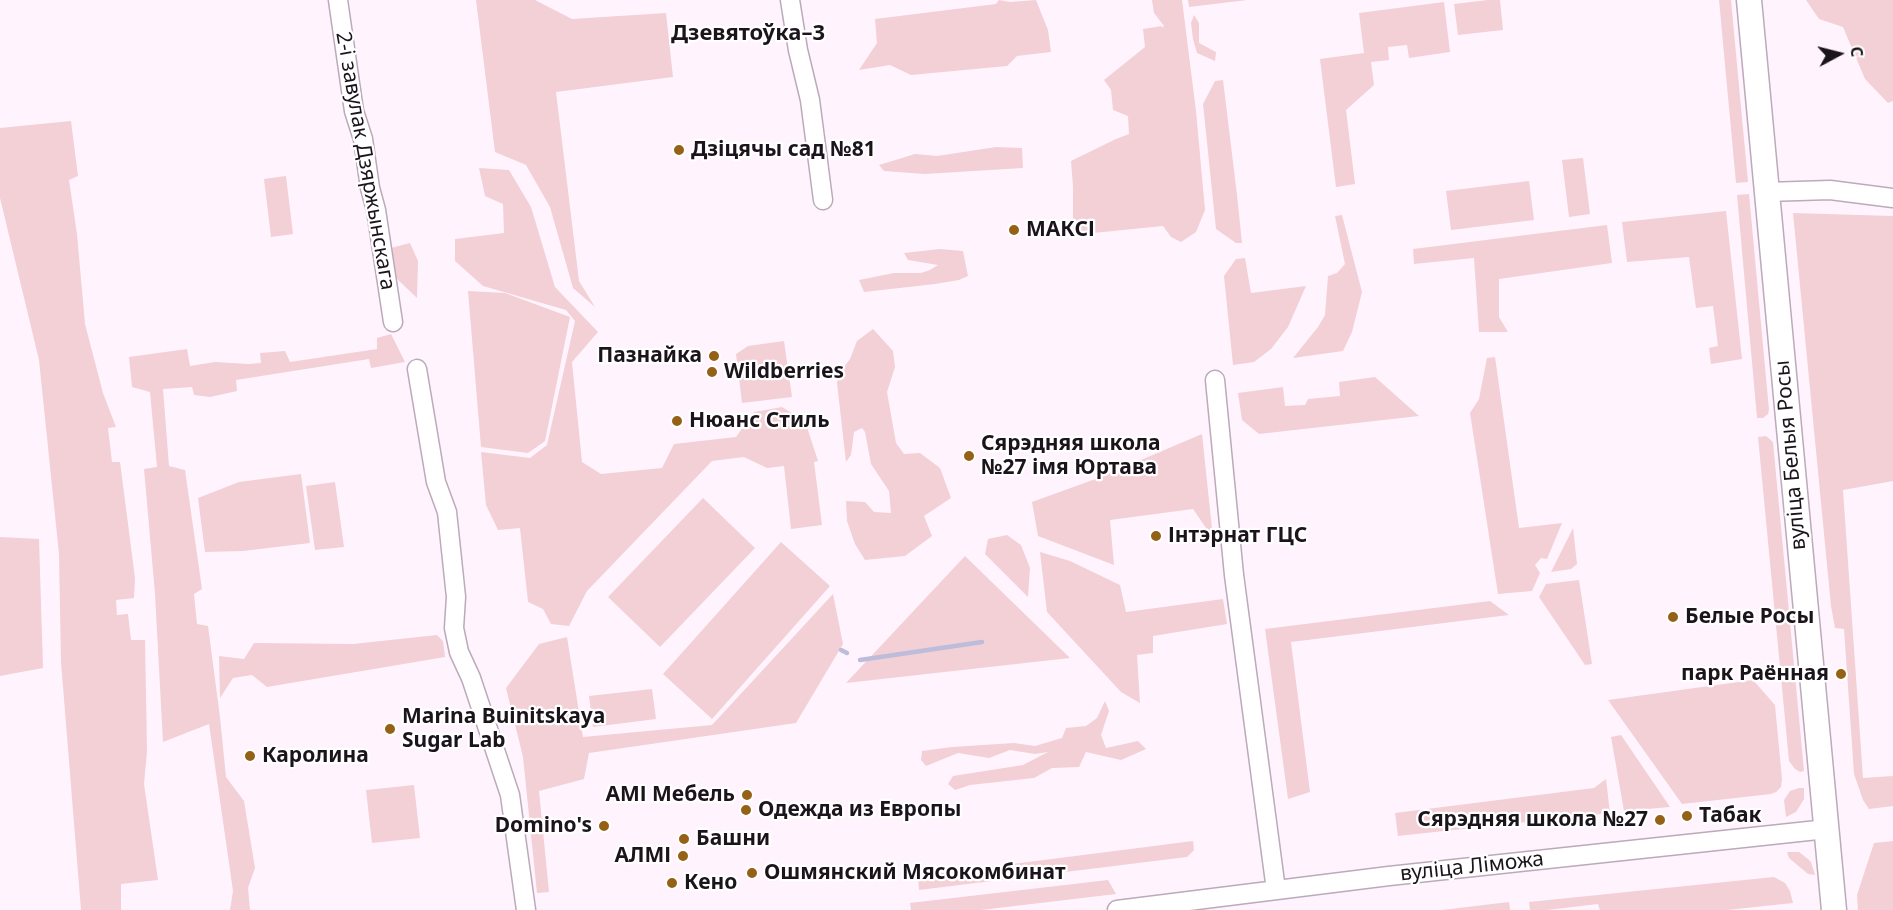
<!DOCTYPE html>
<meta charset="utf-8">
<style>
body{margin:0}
#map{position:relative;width:1893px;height:910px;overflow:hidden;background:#fff3fe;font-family:"Noto Sans",sans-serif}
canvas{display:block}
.north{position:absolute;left:1809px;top:24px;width:60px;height:60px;-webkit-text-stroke:4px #fff;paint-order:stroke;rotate:83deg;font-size:16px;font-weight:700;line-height:24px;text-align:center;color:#1b151b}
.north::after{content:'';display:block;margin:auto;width:21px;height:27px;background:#1b151b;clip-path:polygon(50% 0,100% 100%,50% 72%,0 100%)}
</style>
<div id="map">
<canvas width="1893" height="910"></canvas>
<div class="north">С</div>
</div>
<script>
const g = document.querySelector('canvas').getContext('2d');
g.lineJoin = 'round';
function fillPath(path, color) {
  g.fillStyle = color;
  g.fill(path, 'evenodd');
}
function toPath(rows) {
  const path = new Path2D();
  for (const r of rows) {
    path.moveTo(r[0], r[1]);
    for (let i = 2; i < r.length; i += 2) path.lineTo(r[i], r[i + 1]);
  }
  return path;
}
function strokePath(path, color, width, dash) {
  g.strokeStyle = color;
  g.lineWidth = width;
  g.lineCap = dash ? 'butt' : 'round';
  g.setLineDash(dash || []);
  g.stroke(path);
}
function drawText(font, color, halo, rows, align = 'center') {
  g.font = font + ' "Noto Sans",sans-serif';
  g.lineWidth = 4.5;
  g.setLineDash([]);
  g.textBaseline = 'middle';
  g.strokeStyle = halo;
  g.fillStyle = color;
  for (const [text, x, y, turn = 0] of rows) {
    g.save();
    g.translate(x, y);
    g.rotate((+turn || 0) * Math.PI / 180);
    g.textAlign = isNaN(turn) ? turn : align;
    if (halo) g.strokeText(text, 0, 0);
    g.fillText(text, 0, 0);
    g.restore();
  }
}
fillPath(toPath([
 [476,0,535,0,572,19,666,13,673,77,556,92,579,281,595,307,573,288,550,207,526,165,495,152],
 [999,0,1010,2,1036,0,1048,30,1051,52,1017,56,1007,66,911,75,890,65,859,70,877,43,875,19,996,4],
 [1152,0,1182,0,1196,111,1205,210,1196,232,1181,242,1171,237,1163,226,1073,235,1073,187,1071,161,1116,139,1129,134,1128,116,1113,110,1111,90,1104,80,1145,47,1143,29,1162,26,1162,28,1164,26,1154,13],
 [1188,0,1247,0,1189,7],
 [1488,0,1500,0,1503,30,1458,35,1454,4],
 [1719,0,1731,0,1748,182,1736,183],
 [1806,0,1893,0,1893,101,1888,103,1865,79,1843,27,1819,19],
 [1444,2,1450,52,1409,58,1407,45,1388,47,1389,60,1371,62,1374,85,1346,110,1355,184,1336,187,1320,59,1364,53,1359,13],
 [1194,15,1199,23,1199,43,1216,52,1215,61,1197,53,1193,39,1191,23],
 [1223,80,1237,195,1242,243,1236,243,1216,229,1203,104,1215,81],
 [71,121,78,176,69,180,77,234,85,324,103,393,116,427,108,428,112,462,120,462,135,578,134,598,116,600,117,615,128,614,131,640,145,640,147,751,144,784,158,880,121,884,121,910,81,910,61,662,59,554,39,360,0,198,0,128],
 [996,147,1022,148,1023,168,925,174,884,171,879,165,915,154,937,156],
 [1583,158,1590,214,1569,217,1562,160],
 [479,168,509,170,531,207,555,287,598,332,572,362,582,462,601,474,662,468,674,444,736,437,754,412,782,407,805,421,818,461,814,462,822,525,791,529,784,466,767,468,744,457,712,461,587,591,569,626,551,624,543,609,528,602,520,528,498,530,486,505,481,452,530,458,547,445,575,321,566,310,483,286,455,261,455,239,504,233,503,204,485,196],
 [286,176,293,234,271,237,264,179],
 [1529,181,1534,220,1451,230,1446,191],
 [1749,194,1769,410,1768,414,1763,418,1757,418,1737,195],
 [1726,211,1742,359,1711,364,1709,348,1718,346,1713,306,1696,308,1689,257,1627,262,1622,222],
 [1793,213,1893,216,1893,481,1843,490,1863,778,1893,776,1893,806,1869,809,1863,800,1854,774,1844,629,1835,628,1831,606],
 [1342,215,1362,292,1352,332,1343,351,1293,358,1318,327,1325,315,1328,276,1337,273,1345,264,1335,216],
 [1607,225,1612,263,1499,279,1499,317,1508,332,1479,332,1474,258,1414,264,1413,249],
 [410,243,418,261,417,298,395,277,391,248],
 [940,249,963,251,968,276,959,280,935,284,864,292,859,280,894,273,921,273,930,270,938,265,908,260,904,253],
 [1245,258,1251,293,1306,286,1288,327,1271,349,1254,362,1233,365,1224,276,1236,259],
 [468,291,505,293,570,317,545,441,528,453,481,447],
 [873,329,893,351,895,367,887,392,896,443,904,454,920,453,940,468,951,498,924,516,932,536,905,556,865,560,855,544,847,521,846,501,865,502,874,512,891,513,889,491,871,464,865,432,862,428,854,432,851,455,846,462,837,383,838,375,850,359,857,341],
 [391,334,405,362,371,368,369,359,236,380,237,391,210,397,194,395,192,387,163,389,169,466,185,470,202,589,194,594,197,624,208,626,220,717,226,777,244,801,255,868,248,888,250,910,230,910,233,891,209,724,163,742,155,594,144,469,157,467,150,392,132,387,129,357,187,349,190,366,215,362,249,364,261,363,260,353,285,351,290,362,377,349,377,338],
 [784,341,792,397,742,403,736,354,748,346],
 [1495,357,1519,528,1562,523,1547,559,1541,558,1535,565,1540,573,1532,591,1498,594,1470,413,1479,399,1487,358],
 [1375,377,1419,416,1259,434,1242,420,1238,393,1283,387,1285,406,1305,405,1308,399,1340,396,1339,382],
 [1202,434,1213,538,1193,509,1110,520,1114,565,1038,536,1032,502,1101,477],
 [1766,436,1773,442,1804,771,1800,772,1795,769,1789,761,1758,437],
 [301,474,310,543,243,551,205,552,198,498,239,482],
 [335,482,344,547,315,550,306,486],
 [703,498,755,548,660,647,608,597],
 [1573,528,1577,564,1571,569,1551,572],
 [1007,535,1021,545,1030,568,1028,597,985,554,988,539],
 [0,537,39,539,43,668,0,676],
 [781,542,830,586,712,719,663,674],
 [1040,552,1070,561,1120,585,1126,612,1223,599,1227,624,1153,636,1153,653,1137,655,1140,703,1121,692,1047,612],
 [965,556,1070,658,846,683],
 [1579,580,1592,664,1585,665,1539,597,1546,584],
 [833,594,843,644,796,723,589,753,584,779,539,791,549,892,537,893,523,757,506,688,539,644,567,637,583,737,712,725],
 [1490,601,1509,615,1291,642,1310,792,1288,799,1265,629],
 [437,635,443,641,445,657,267,687,252,675,233,678,220,698,219,656,244,659,254,643,353,644],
 [1753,680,1775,705,1782,779,1781,787,1776,792,1771,794,1682,804,1608,700],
 [652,689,656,719,593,727,589,696],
 [1105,701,1109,711,1101,735,1106,748,1138,741,1146,749,1121,760,1086,752,1079,767,1052,768,1034,778,970,785,955,790,948,784,953,776,1023,765,1048,752,1035,754,1010,750,989,758,958,753,926,766,921,760,922,751,952,747,1014,743,1035,746,1062,738,1066,728,1086,726,1097,718],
 [1621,735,1670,807,1624,811,1611,737],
 [1606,779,1610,813,1398,836,1395,813,1594,788],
 [414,785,420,838,372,843,366,790],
 [1799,788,1804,788,1804,799,1796,812,1786,817,1784,800,1790,791],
 [1193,841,1194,850,1187,857,919,890,918,876],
 [1893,841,1893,910,1858,910,1857,895,1874,843],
 [1787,852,1799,852,1808,859,1811,862,1815,875,1808,874,1789,858],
 [1774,877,1785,883,1790,891,1793,903,1727,910,1600,910,1598,904,1547,910,1530,910,1529,902],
 [1108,880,1116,894,981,910,911,910,910,903],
 [1509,902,1510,910,1442,910]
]), '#f3d0d5');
strokePath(toPath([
 [841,650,847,653],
 [860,660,982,642]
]), '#bdbcdb', 4.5);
const minor = toPath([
 [338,0,354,111,363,139,370,188,376,210,393,322],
 [790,0,798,50,810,100,823,200],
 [1766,192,1830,190,1893,198],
 [417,369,436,482,447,512,456,597,454,628,459,652,471,678,510,795,526,910],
 [1215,380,1234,575,1276,890],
 [1117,910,1389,876,1827,829]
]);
const major = toPath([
 [1749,0,1834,910]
]);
strokePath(minor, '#bcaaba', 21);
strokePath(major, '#bcaaba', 27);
strokePath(minor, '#fff', 18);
strokePath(major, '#fff', 24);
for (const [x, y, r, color] of [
 [679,150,6,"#956116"],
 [1014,230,6,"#956116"],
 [714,356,6,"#956116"],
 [712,372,6,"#956116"],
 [677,421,6,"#956116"],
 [969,456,6,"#956116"],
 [1156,536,6,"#956116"],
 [1673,617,6,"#956116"],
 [1841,674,6,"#956116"],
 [390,729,6,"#956116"],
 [250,756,6,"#956116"],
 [747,795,6,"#956116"],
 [746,810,6,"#956116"],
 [1687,816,6,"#956116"],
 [1660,820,6,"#956116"],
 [604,826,6,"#956116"],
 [684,839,6,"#956116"],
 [683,856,6,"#956116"],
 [752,873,6,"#956116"],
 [672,883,6,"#956116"]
]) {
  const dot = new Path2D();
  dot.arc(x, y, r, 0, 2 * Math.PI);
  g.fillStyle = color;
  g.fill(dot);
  strokePath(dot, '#fff', 2);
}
drawText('bold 21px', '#1b151b', '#fff', [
 ["Дзіцячы сад №81",691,150],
 ["МАКСІ",1026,230],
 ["Пазнайка",702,356,"right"],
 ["Wildberries",724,372],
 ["Нюанс Стиль",689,421],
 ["Сярэдняя школа",981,444],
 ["№27 імя Юртава",981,468],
 ["Інтэрнат ГЦС",1168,536],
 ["Белые Росы",1685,617],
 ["парк Раённая",1829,674,"right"],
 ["Marina Buinitskaya",402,717],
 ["Sugar Lab",402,741],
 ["Каролина",262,756],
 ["АМІ Мебель",735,795,"right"],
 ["Одежда из Европы",758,810],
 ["Табак",1699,816],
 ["Сярэдняя школа №27",1648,820,"right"],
 ["Domino's",592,826,"right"],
 ["Башни",696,839],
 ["АЛМІ",671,856,"right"],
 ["Ошмянский Мясокомбинат",764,873],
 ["Кено",684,883]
], 'left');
drawText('21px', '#1b151b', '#fff', [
 ["2-і завулак Дзяржынскага",365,161,80],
 ["вуліца Белыя Росы",1791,455,-95],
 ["вуліца Ліможа",1472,867,-6]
]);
drawText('bold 22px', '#1b151b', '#fff', [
 ["Дзевятоўка–3",748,34]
]);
</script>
